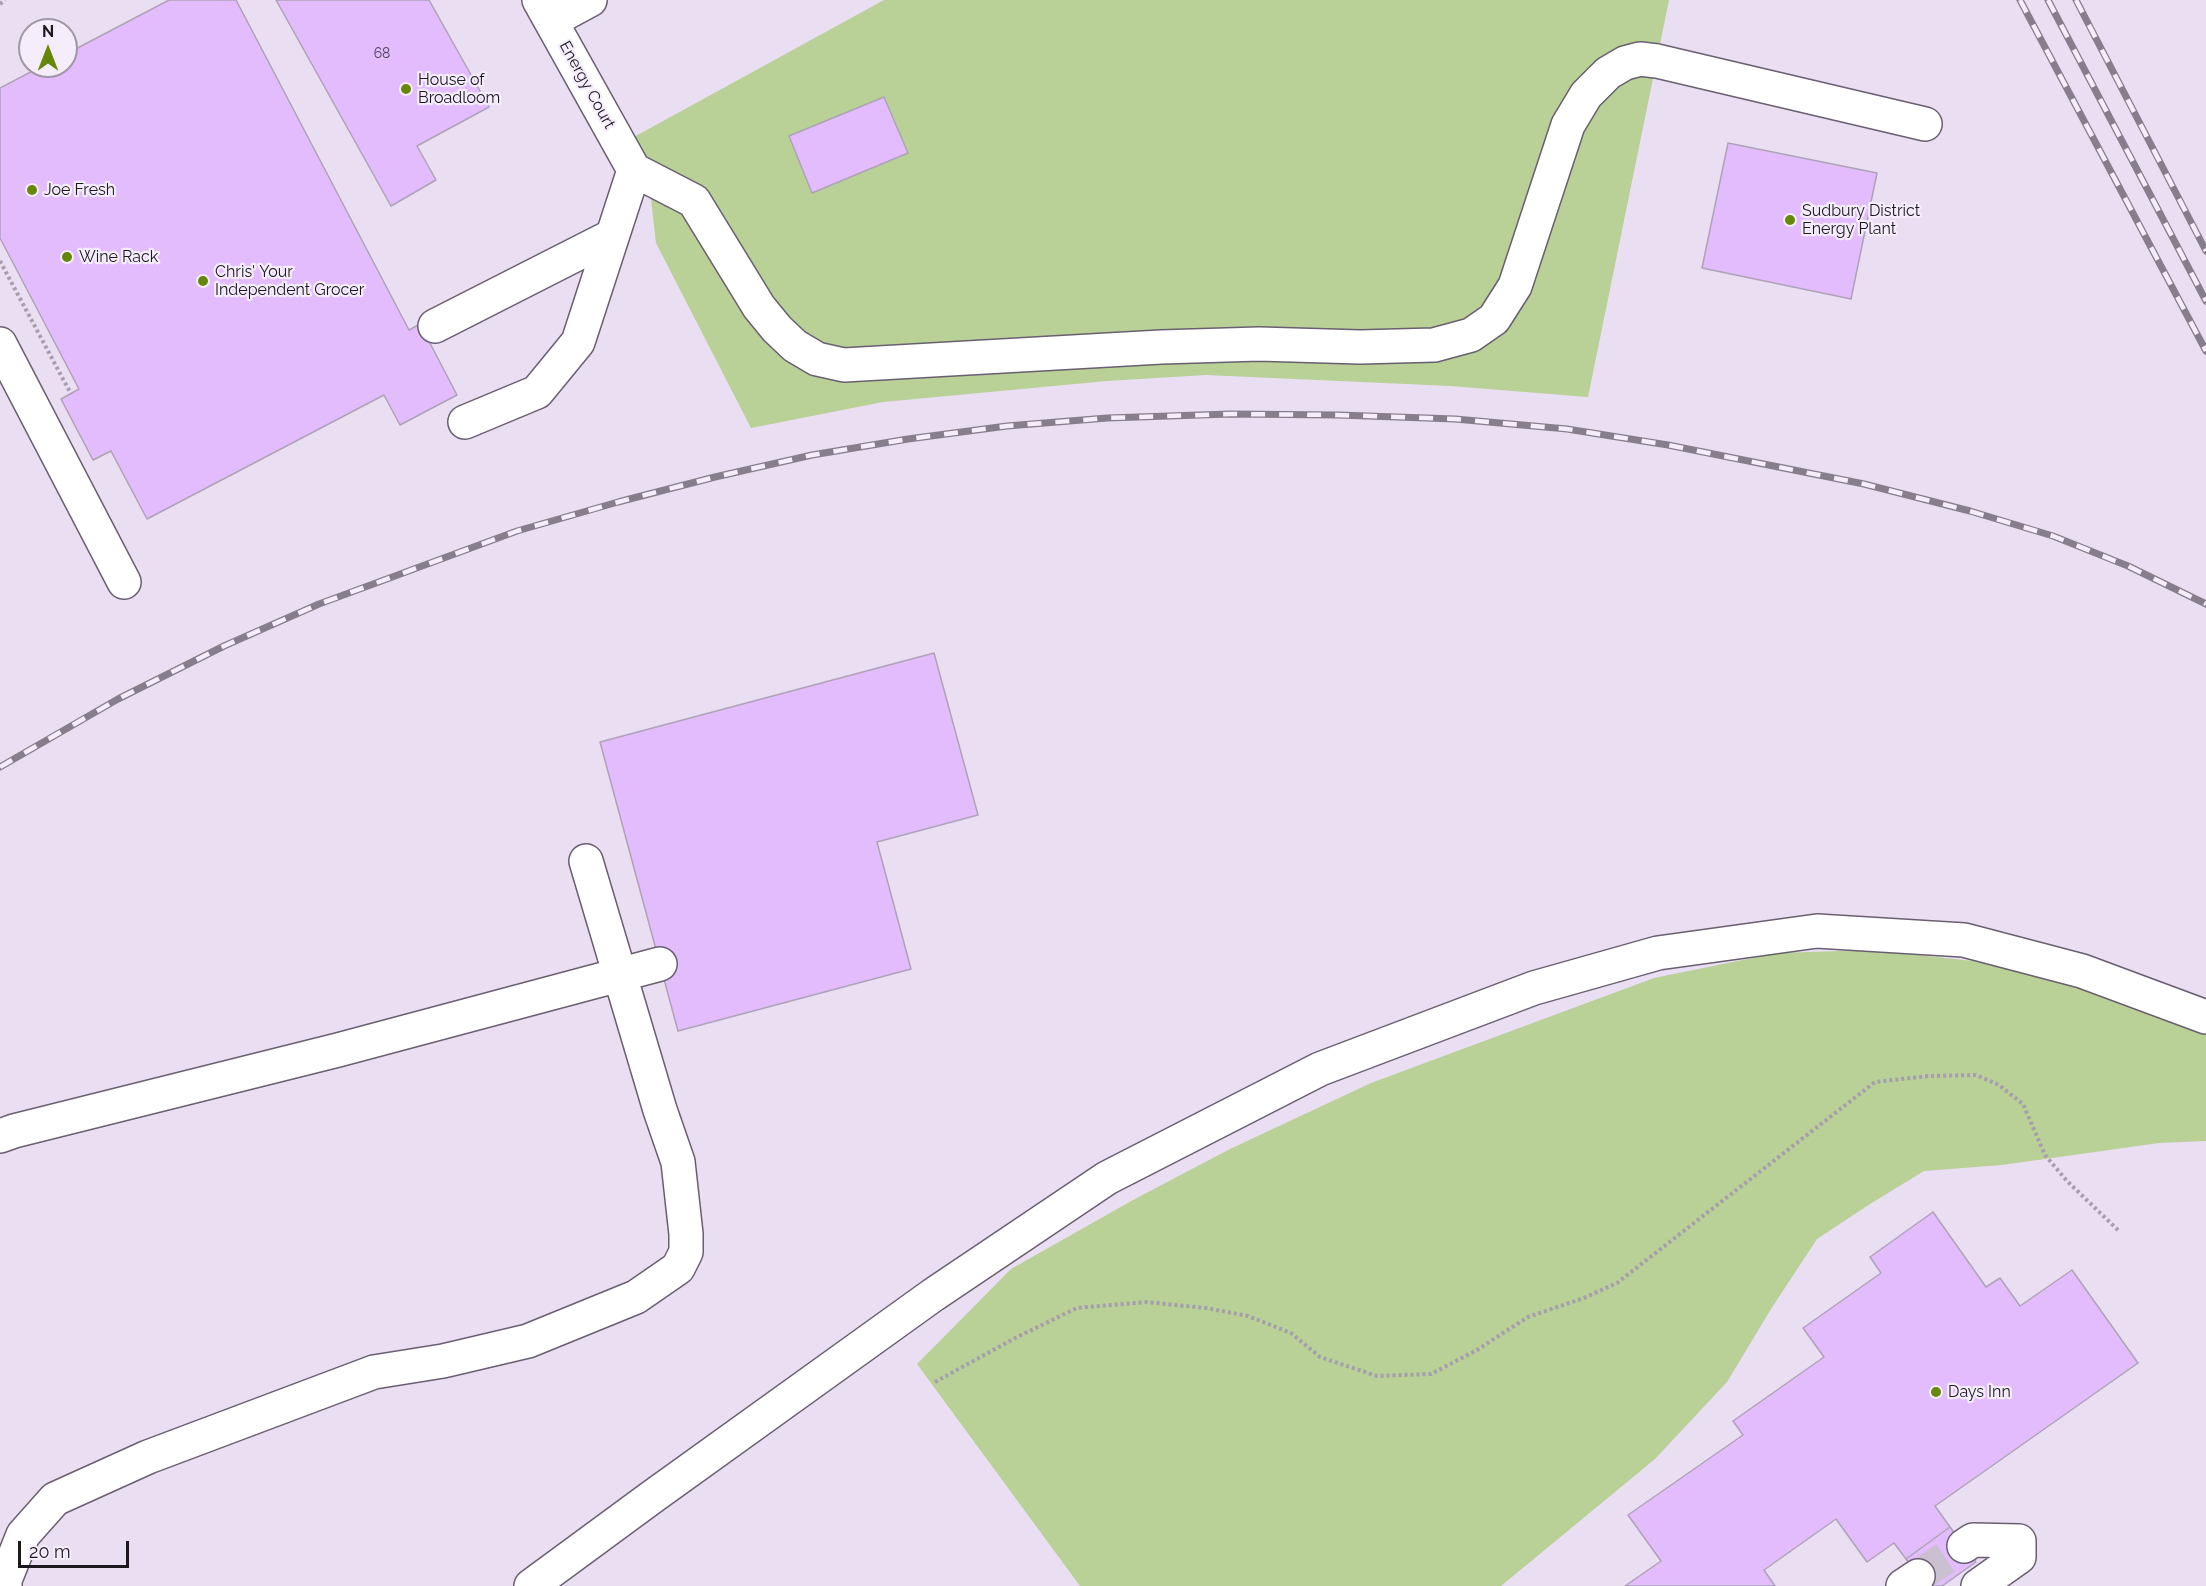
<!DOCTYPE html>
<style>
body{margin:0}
#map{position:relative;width:2206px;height:1586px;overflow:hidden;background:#eadef2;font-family:Raleway,sans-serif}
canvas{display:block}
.north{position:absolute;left:18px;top:18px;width:60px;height:60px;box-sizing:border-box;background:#f6edfc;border:2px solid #9f98a4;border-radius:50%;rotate:0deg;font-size:16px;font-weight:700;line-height:24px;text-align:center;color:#1c181f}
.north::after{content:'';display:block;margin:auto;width:21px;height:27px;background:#658809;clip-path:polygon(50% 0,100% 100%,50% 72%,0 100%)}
.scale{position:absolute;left:18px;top:1541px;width:111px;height:27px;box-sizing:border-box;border:3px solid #1c181f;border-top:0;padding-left:8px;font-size:18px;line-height:21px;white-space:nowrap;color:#1c181f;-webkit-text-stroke:4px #f6edfc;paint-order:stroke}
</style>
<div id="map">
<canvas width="2206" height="1586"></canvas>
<div class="north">N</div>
<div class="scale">20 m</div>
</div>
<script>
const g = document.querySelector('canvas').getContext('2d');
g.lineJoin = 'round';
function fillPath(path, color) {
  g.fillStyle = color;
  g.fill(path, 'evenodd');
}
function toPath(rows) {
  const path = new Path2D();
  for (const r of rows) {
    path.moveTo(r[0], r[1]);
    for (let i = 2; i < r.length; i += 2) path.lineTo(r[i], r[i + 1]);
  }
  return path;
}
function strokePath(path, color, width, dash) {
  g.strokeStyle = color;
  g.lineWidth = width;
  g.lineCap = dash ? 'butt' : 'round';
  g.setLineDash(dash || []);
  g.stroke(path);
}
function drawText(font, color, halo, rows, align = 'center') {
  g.font = font + ' Raleway,sans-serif';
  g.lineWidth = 4.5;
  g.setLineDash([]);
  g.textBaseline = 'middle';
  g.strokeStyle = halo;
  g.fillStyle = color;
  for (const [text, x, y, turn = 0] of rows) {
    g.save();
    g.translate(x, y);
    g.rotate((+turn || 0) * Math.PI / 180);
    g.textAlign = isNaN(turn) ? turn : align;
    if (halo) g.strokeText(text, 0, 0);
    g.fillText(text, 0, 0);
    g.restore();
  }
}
fillPath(toPath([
 [884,0,1669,0,1588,397,1450,386,1206,375,1107,381,883,402,751,428,656,243,650,190,623,143],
 [1872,950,1973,961,2089,987,2206,1029,2206,1141,2159,1143,2002,1165,1924,1171,1870,1204,1817,1239,1771,1309,1727,1382,1655,1459,1501,1586,1080,1586,917,1364,1011,1269,1133,1200,1230,1149,1371,1083,1654,978,1777,953]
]), '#b9d097');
const building = toPath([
 [169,0,236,0,409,330,420,324,457,395,400,425,384,395,147,519,111,451,93,460,61,399,79,389,0,238,0,88,42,66,66,66,66,54,169,0],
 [276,0,429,0,489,107,417,146,436,180,391,206,276,0],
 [884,97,908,153,812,193,789,136,884,97],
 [1728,143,1877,173,1851,299,1702,268,1728,143],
 [934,653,978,815,877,842,911,969,678,1031,600,742,934,653],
 [1933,1212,1986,1287,2000,1278,2020,1306,2072,1270,2138,1363,1935,1506,1950,1527,1906,1559,1894,1543,1867,1562,1836,1519,1764,1570,1775,1586,1625,1586,1661,1561,1628,1515,1743,1435,1733,1421,1824,1357,1803,1328,1881,1273,1870,1257,1933,1212],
 [1950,1527,1976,1562,1942,1586,1926,1586,1906,1559,1950,1527]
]);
fillPath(building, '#e2bcfd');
strokePath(building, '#aea3b6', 1.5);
strokePath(toPath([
 [1918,1576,1964,1546]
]), '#cbc0d2', 33, [33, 16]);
const minor = toPath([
 [539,0,634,170],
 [551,21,590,0],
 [634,170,694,201,759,307,777,329,795,346,817,359,844,365,1161,347,1259,344,1360,347,1434,345,1471,335,1494,319,1515,286,1568,125,1586,95,1608,73,1625,63,1640,59,1657,61,1925,124],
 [435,326,612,236],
 [0,344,124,582],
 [465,422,537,392,578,342,634,170],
 [0,1136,14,1131,338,1050,660,964],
 [1964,1546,1973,1540,2019,1541,2019,1557,1978,1586],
 [5,1586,5,1580,23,1535,55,1499,148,1457,374,1372,443,1361,528,1341,636,1297,678,1268,686,1252,686,1234,678,1162,660,1110,586,861],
 [531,1586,652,1497,933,1295,1107,1178,1320,1069,1534,988,1658,953,1817,931,1964,940,2082,971,2206,1017],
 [1903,1586,1918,1576]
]);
strokePath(minor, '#695f70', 36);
strokePath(toPath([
 [0,4,5,0],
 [0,261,71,394],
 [935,1382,1017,1337,1077,1308,1146,1302,1206,1308,1248,1316,1291,1333,1320,1357,1377,1376,1431,1374,1477,1350,1528,1317,1584,1298,1617,1283,1875,1082,1929,1076,1976,1075,1999,1085,2023,1104,2045,1155,2067,1181,2119,1231]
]), '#a69dad', 4, [3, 3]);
strokePath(minor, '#fff', 33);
const rail = toPath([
 [2020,0,2206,351],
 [2048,0,2206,301],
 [2076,0,2206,251],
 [0,767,118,699,224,646,319,604,517,531,618,502,715,477,812,455,908,439,1007,426,1107,418,1231,414,1338,415,1455,419,1567,429,1668,445,1864,484,1970,511,2053,536,2128,566,2206,604]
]);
strokePath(rail, '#867e8c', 7);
strokePath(rail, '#f6edfc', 4.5, [14]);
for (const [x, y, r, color] of [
 [406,89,6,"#658809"],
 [32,190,6,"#658809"],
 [1790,220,6,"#658809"],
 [67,257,6,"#658809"],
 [203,281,6,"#658809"],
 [1936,1392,6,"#658809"]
]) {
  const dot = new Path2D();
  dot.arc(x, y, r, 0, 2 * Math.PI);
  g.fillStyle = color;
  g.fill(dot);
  strokePath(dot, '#f6edfc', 2);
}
drawText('14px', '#4e4156', null, [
 ["68",382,54]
]);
drawText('16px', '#1c181f', '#f6edfc', [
 ["House of",418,80],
 ["Broadloom",418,98],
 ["Joe Fresh",44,190],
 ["Sudbury District",1802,211],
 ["Energy Plant",1802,229],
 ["Wine Rack",79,257],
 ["Chris' Your",215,272],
 ["Independent Grocer",215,290],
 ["Days Inn",1948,1392]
], 'left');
drawText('16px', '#1c181f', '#f6edfc', [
 ["Energy Court",587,85,61]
]);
</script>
